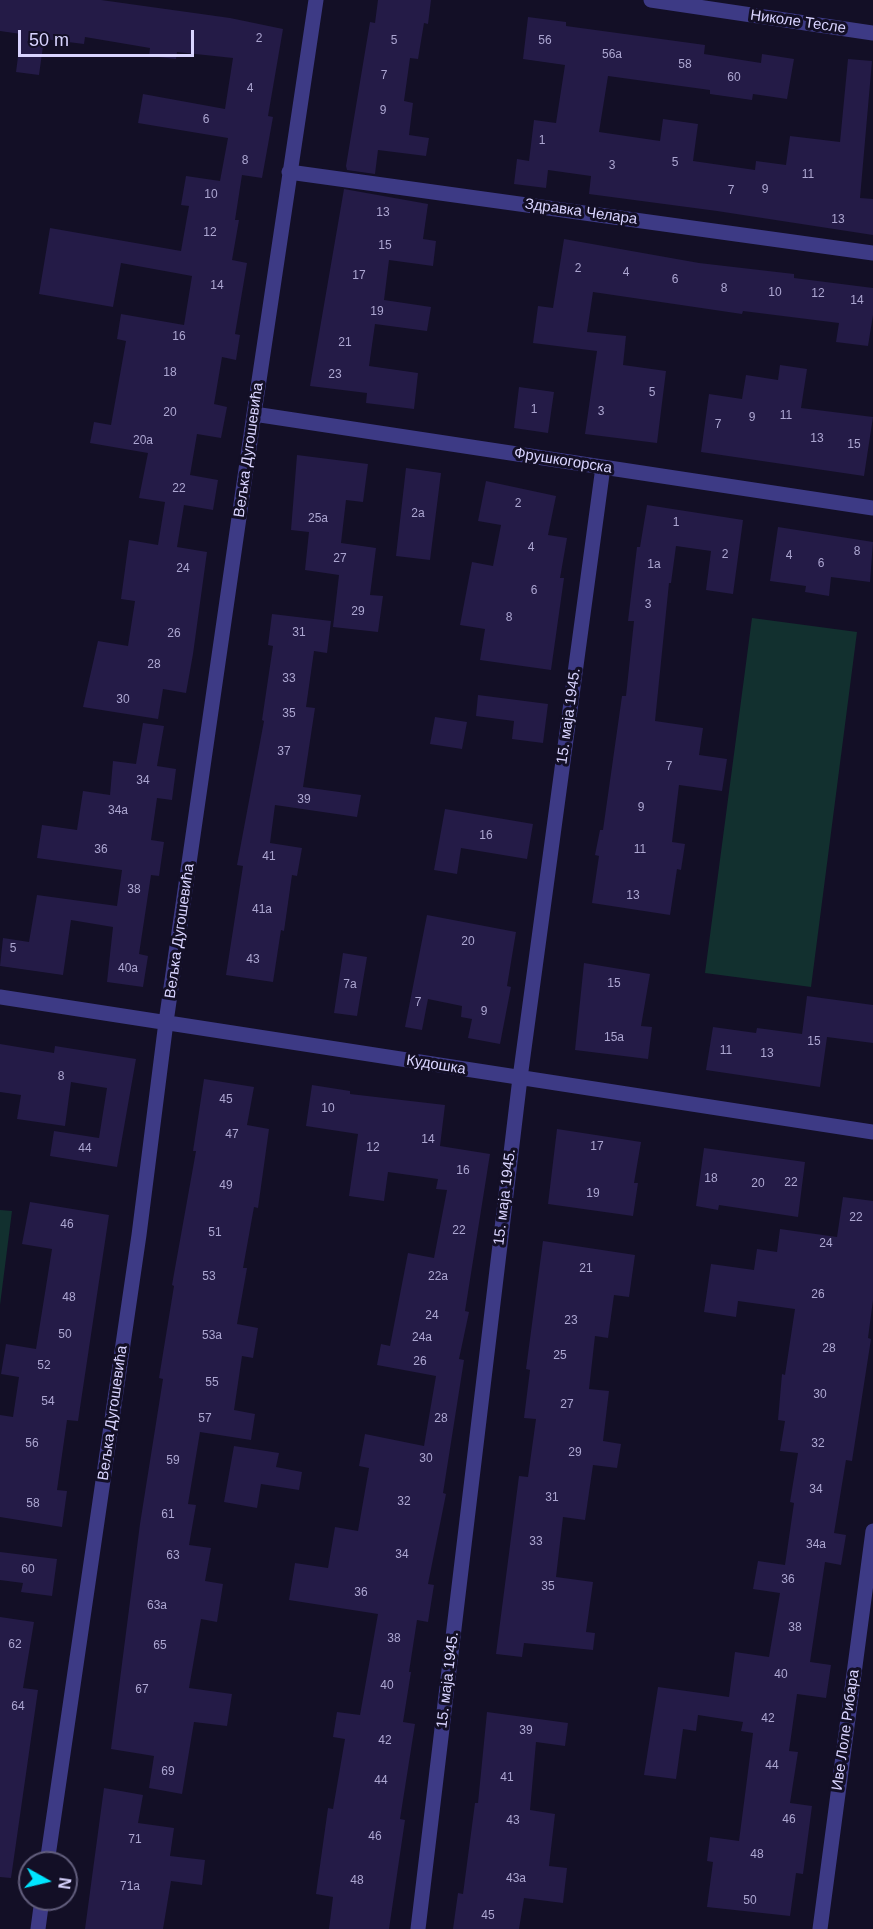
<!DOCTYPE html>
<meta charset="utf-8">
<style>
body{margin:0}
#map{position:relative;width:873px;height:1929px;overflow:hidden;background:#130f26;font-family:Helvetica,sans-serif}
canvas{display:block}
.north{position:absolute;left:18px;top:1851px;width:60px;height:60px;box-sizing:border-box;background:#130f26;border:2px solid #625e7d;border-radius:50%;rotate:98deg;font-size:16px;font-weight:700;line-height:24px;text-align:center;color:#d9d4ff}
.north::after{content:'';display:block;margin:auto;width:21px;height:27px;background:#00e5ff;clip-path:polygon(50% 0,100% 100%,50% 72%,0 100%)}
.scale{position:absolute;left:18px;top:30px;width:176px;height:27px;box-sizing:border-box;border:3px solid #d9d4ff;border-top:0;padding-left:8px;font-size:18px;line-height:21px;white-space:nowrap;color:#d9d4ff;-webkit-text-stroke:4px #130f26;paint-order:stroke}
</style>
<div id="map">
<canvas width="873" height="1929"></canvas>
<div class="north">N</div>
<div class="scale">50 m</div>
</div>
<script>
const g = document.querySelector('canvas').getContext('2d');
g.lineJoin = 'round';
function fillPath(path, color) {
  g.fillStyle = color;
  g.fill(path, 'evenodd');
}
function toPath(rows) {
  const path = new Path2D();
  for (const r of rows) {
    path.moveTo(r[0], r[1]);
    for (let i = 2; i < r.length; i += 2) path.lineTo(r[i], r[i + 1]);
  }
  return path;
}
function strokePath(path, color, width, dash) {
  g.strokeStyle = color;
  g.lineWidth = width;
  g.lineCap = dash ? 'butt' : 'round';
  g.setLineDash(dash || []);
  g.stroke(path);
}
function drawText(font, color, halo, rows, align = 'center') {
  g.font = font + ' Helvetica,sans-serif';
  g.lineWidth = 6;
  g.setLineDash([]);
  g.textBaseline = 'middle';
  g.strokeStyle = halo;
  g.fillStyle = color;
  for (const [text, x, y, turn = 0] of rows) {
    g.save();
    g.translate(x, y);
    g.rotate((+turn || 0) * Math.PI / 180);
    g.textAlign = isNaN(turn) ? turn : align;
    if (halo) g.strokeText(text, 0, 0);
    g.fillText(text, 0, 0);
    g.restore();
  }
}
fillPath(toPath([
 [752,618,857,632,811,987,705,973],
 [0,1210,12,1211,0,1305]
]), '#12302f');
fillPath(toPath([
 [0,0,101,0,230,18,283,29,268,116,273,117,262,178,242,175,235,220,239,220,232,260,247,263,235,334,240,335,236,360,222,357,214,404,227,407,221,438,197,434,190,475,218,480,213,510,184,505,177,547,207,552,193,654,186,693,163,689,158,719,83,707,98,641,128,646,135,601,121,599,129,540,158,545,165,502,139,498,148,453,90,443,94,422,111,425,126,341,117,339,121,314,184,325,192,276,121,263,113,307,39,294,50,228,181,251,189,206,181,205,186,176,220,181,228,138,138,123,143,94,225,109,233,58,177,52,176,59,149,56,150,48,85,37,84,44,44,39,39,75,16,72,21,34,0,31],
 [378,0,431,0,428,24,424,23,418,59,410,58,404,101,413,103,409,135,429,138,426,156,378,150,375,174,347,170,346,166,370,22,375,23],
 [528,17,566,22,566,26,705,45,704,54,761,63,762,54,794,59,787,99,753,94,752,100,710,94,710,90,608,76,599,132,660,141,663,119,698,124,693,161,755,170,756,161,786,165,790,136,840,142,848,59,872,61,860,198,873,199,873,235,717,211,589,194,591,176,548,170,546,188,514,184,517,159,529,161,534,120,556,123,565,65,523,59],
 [344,189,428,204,423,239,436,241,433,266,389,260,384,300,431,307,427,331,375,324,369,366,418,373,414,409,366,403,367,393,310,386],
 [564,239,699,263,794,274,794,278,873,288,873,315,868,346,836,342,839,323,743,311,742,314,593,292,587,332,626,336,623,365,666,371,657,443,585,434,597,351,533,343,538,306,553,308],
 [780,365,807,369,801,408,873,417,864,476,701,452,709,394,742,399,746,375,778,380],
 [519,387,554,392,548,433,514,428],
 [297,455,368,464,363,502,346,500,341,543,376,548,370,595,383,596,378,632,333,627,339,575,305,570,309,532,291,530],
 [406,468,441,473,430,560,396,556],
 [486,481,556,496,548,535,567,538,560,578,564,578,551,670,480,660,485,629,460,625,472,562,493,566,501,525,478,521],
 [647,505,743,520,733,594,706,590,711,551,676,546,671,583,669,583,655,721,703,728,699,755,727,759,722,791,679,785,672,842,685,844,681,870,677,869,670,915,592,903,599,856,595,855,600,830,603,830,622,696,626,696,634,621,628,621,637,547,640,547],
 [778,527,873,542,870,582,831,577,829,596,805,592,806,586,770,581],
 [272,614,331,621,327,653,314,651,306,707,315,708,303,787,361,795,357,817,275,805,270,843,302,848,297,876,292,875,284,931,281,930,273,982,226,975,243,866,237,865,264,721,262,720,273,646,268,645],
 [478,695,548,704,543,743,512,739,514,721,476,716],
 [435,717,467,722,462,749,430,744],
 [143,723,164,726,157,766,176,769,172,800,157,798,151,840,164,842,159,876,151,875,139,954,148,956,143,987,107,982,113,927,71,920,63,975,0,966,3,938,29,942,37,895,117,906,122,870,37,858,42,825,77,830,83,791,110,795,113,761,136,764],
 [445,809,533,824,527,859,461,848,457,874,434,870],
 [427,915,516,932,507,986,511,987,500,1044,468,1038,472,1019,461,1017,462,1006,428,999,422,1030,405,1027],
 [343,953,367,957,357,1016,334,1013],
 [584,963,650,974,641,1026,652,1027,648,1059,575,1050],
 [807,996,873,1005,873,1043,827,1037,820,1087,706,1070,713,1027,756,1033,757,1028,802,1034],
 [0,1044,54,1053,55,1046,136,1059,117,1167,50,1156,54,1131,99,1138,107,1088,71,1082,65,1126,17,1119,21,1095,0,1092],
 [204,1079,254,1087,247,1125,269,1129,258,1208,254,1207,243,1268,247,1268,237,1324,258,1328,253,1358,242,1356,234,1410,255,1414,251,1440,200,1432,188,1504,196,1505,189,1545,211,1548,205,1581,223,1584,217,1622,201,1619,189,1688,232,1694,227,1726,194,1722,182,1794,149,1788,154,1756,111,1749,140,1524,163,1379,159,1378,174,1286,172,1285,196,1151,193,1151],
 [312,1085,350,1091,350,1094,445,1105,440,1146,490,1154,465,1311,469,1312,459,1359,464,1360,443,1493,446,1494,428,1584,434,1585,428,1622,417,1620,409,1672,411,1672,403,1722,415,1724,400,1819,405,1820,389,1929,329,1929,333,1897,316,1894,328,1808,333,1809,345,1739,333,1737,337,1712,360,1715,378,1614,289,1600,295,1563,328,1568,335,1527,358,1531,369,1468,359,1466,365,1434,424,1446,436,1376,377,1365,381,1344,390,1346,408,1253,434,1258,447,1190,436,1189,438,1179,388,1172,384,1201,349,1196,358,1134,306,1126],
 [557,1129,641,1142,634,1183,638,1183,633,1216,548,1204],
 [704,1148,805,1162,798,1217,719,1205,718,1210,696,1206],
 [843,1197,873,1201,873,1300,868,1338,871,1339,852,1461,846,1460,834,1533,846,1535,841,1565,825,1562,810,1662,831,1665,826,1698,797,1694,789,1751,798,1752,790,1803,812,1806,803,1874,796,1873,790,1916,707,1907,713,1862,707,1861,710,1837,739,1841,753,1733,741,1731,743,1722,698,1715,696,1731,683,1729,676,1779,644,1775,658,1687,729,1697,735,1652,769,1657,780,1593,753,1589,758,1561,785,1565,794,1503,790,1502,798,1453,780,1451,785,1421,778,1420,782,1374,785,1375,795,1309,738,1301,736,1317,704,1312,711,1264,754,1270,757,1249,777,1252,780,1229,837,1237],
 [30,1202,109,1215,78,1421,67,1420,57,1490,67,1491,62,1527,0,1517,0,1415,13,1417,19,1377,1,1374,6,1344,36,1349,52,1249,22,1244],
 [543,1241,635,1255,629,1297,614,1295,608,1338,595,1336,589,1389,609,1391,603,1441,621,1444,617,1468,593,1465,585,1520,563,1517,556,1577,593,1582,586,1632,595,1633,593,1650,524,1643,522,1657,496,1654,519,1476,528,1477,536,1419,524,1418,530,1370,526,1369],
 [234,1446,279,1453,276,1467,302,1472,299,1490,261,1484,257,1508,224,1502],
 [0,1552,57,1559,52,1596,21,1592,23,1583,0,1580],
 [0,1617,34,1622,23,1688,38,1690,11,1878,0,1877],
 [487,1712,568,1723,565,1746,536,1742,530,1810,555,1814,549,1866,567,1868,563,1903,524,1898,519,1929,453,1929,458,1893,463,1894,475,1803,478,1803],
 [104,1788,143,1795,138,1823,174,1828,170,1856,205,1860,202,1885,171,1881,163,1929,85,1929]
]), '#241b47');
strokePath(toPath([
 [651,0,873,33],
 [289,172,873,253],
 [254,414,873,508],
 [0,997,873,1132],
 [47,1863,139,1235,166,1022,254,414,316,0],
 [38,1929,42,1899],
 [418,1929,520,1078,603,467],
 [820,1929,873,1531]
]), '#3d3a85', 15);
drawText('12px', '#aca6d1', null, [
 ["2",259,39],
 ["5",394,41],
 ["56",545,41],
 ["56a",612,55],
 ["58",685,65],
 ["7",384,76],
 ["60",734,78],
 ["4",250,89],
 ["9",383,111],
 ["6",206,120],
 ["1",542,141],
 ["8",245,161],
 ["5",675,163],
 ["3",612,166],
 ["11",808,175],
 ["9",765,190],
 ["7",731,191],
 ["10",211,195],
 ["13",383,213],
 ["13",838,220],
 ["12",210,233],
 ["15",385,246],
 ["2",578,269],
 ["4",626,273],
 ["17",359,276],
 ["6",675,280],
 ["14",217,286],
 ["8",724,289],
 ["10",775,293],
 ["12",818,294],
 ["14",857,301],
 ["19",377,312],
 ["16",179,337],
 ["21",345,343],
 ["18",170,373],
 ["23",335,375],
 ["5",652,393],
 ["1",534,410],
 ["3",601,412],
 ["20",170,413],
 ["11",786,416],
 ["9",752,418],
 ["7",718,425],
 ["13",817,439],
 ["20a",143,441],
 ["15",854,445],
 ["22",179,489],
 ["2",518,504],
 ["2a",418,514],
 ["25a",318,519],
 ["1",676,523],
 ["4",531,548],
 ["8",857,552],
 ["2",725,555],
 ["4",789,556],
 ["27",340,559],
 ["6",821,564],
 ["1a",654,565],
 ["24",183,569],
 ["6",534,591],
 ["3",648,605],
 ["29",358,612],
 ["8",509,618],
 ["31",299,633],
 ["26",174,634],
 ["28",154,665],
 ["33",289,679],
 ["30",123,700],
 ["35",289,714],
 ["37",284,752],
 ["7",669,767],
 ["34",143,781],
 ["39",304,800],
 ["9",641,808],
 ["34a",118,811],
 ["16",486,836],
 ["36",101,850],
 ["11",640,850],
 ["41",269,857],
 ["38",134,890],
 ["13",633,896],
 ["41a",262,910],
 ["20",468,942],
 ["5",13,949],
 ["43",253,960],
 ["40a",128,969],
 ["15",614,984],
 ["7a",350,985],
 ["7",418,1003],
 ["9",484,1012],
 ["15a",614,1038],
 ["15",814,1042],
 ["11",726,1051],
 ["13",767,1054],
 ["8",61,1077],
 ["45",226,1100],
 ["10",328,1109],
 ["47",232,1135],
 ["14",428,1140],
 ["17",597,1147],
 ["12",373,1148],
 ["44",85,1149],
 ["16",463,1171],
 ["18",711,1179],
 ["22",791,1183],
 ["20",758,1184],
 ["49",226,1186],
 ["19",593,1194],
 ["22",856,1218],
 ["46",67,1225],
 ["22",459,1231],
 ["51",215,1233],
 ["24",826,1244],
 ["21",586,1269],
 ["53",209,1277],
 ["22a",438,1277],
 ["26",818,1295],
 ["48",69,1298],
 ["24",432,1316],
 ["23",571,1321],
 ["50",65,1335],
 ["53a",212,1336],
 ["24a",422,1338],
 ["28",829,1349],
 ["25",560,1356],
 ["26",420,1362],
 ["52",44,1366],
 ["55",212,1383],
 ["30",820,1395],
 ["54",48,1402],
 ["27",567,1405],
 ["57",205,1419],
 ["28",441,1419],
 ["56",32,1444],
 ["32",818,1444],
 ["29",575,1453],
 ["30",426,1459],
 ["59",173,1461],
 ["34",816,1490],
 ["31",552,1498],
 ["32",404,1502],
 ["58",33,1504],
 ["61",168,1515],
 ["33",536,1542],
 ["34a",816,1545],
 ["34",402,1555],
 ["63",173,1556],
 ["60",28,1570],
 ["36",788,1580],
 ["35",548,1587],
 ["36",361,1593],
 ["63a",157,1606],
 ["38",795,1628],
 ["38",394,1639],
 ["62",15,1645],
 ["65",160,1646],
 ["40",781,1675],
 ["40",387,1686],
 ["67",142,1690],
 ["64",18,1707],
 ["42",768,1719],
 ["39",526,1731],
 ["42",385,1741],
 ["44",772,1766],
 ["69",168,1772],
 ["41",507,1778],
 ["44",381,1781],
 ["46",789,1820],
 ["43",513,1821],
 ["46",375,1837],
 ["71",135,1840],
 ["48",757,1855],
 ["43a",516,1879],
 ["48",357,1881],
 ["71a",130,1887],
 ["50",750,1901],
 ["45",488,1916]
]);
drawText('15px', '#d9d4ff', '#130f26', [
 ["Николе Тесле",798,22,8],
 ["Здравка Челара",581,212,8],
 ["Вељка Дугошевића",249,450,-82],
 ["Фрушкогорска",563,461,9],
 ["15. маја 1945.",569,716,-82],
 ["Вељка Дугошевића",180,931,-82],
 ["Кудошка",436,1065,9],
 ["15. маја 1945.",505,1197,-83],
 ["Вељка Дугошевића",113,1413,-82],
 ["15. маја 1945.",448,1680,-83],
 ["Иве Лоле Рибара",846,1730,-82]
]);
</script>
